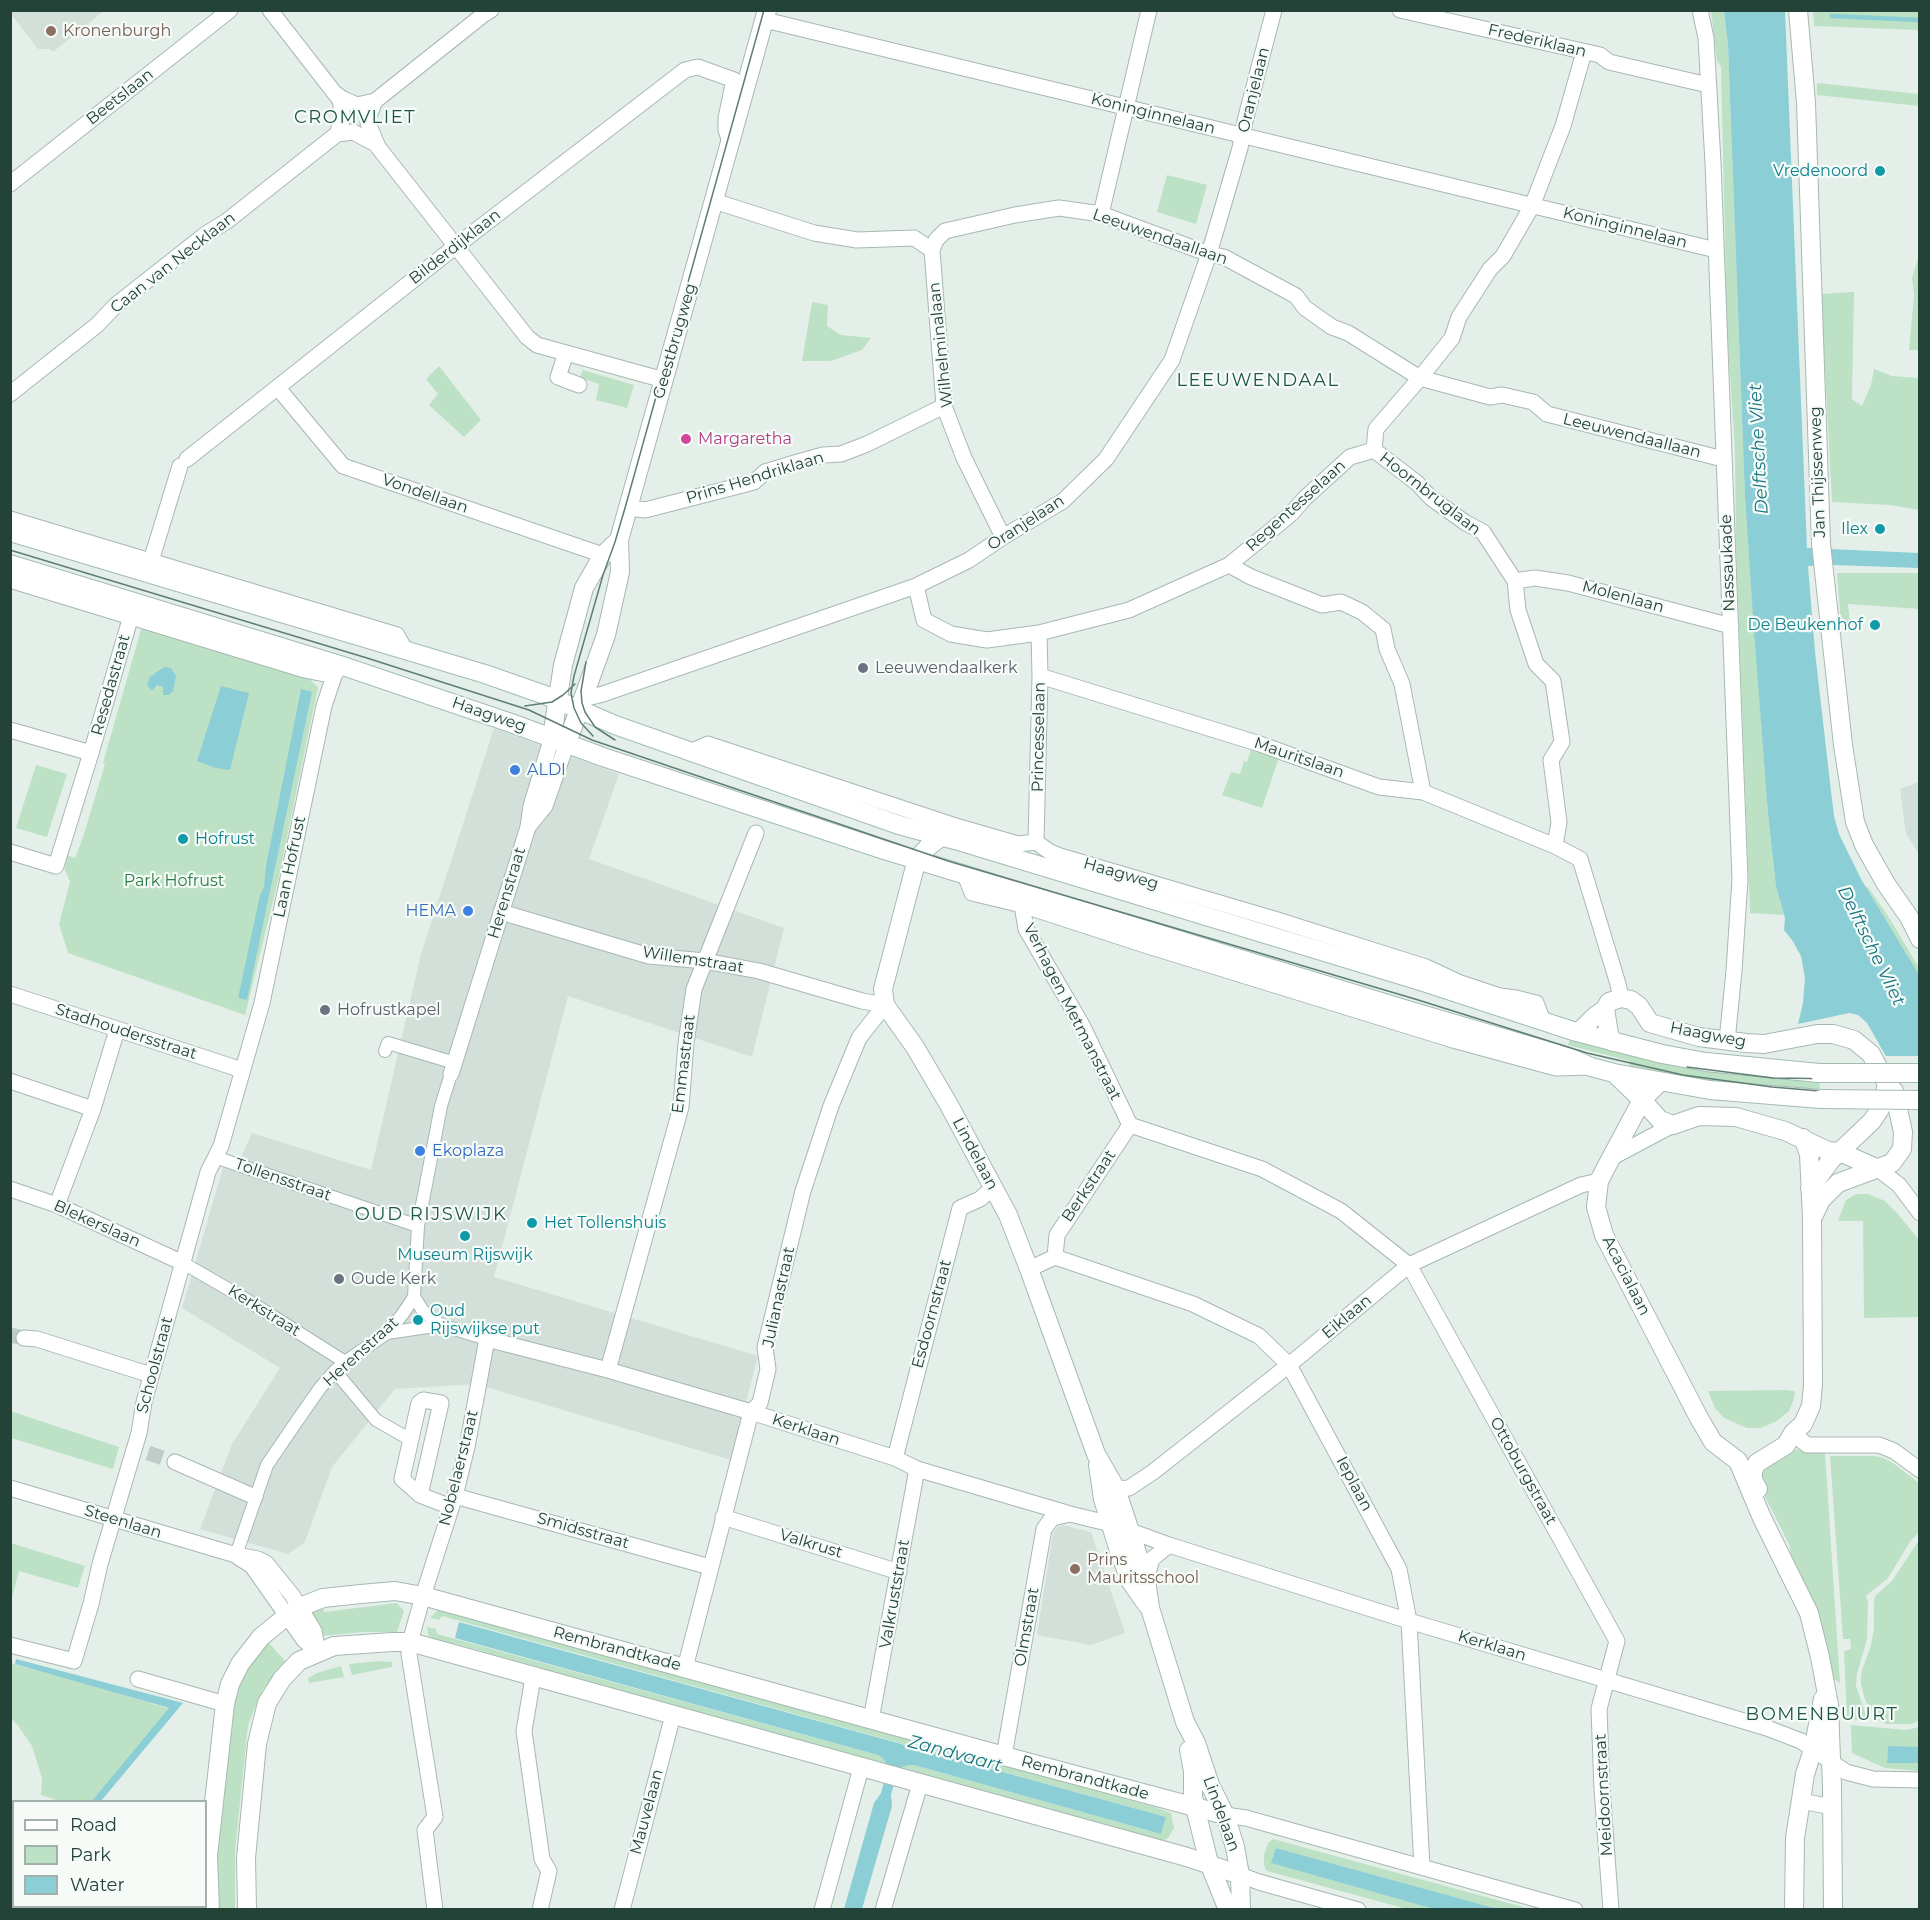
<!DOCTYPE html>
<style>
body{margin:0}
#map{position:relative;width:1930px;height:1920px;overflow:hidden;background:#e5efea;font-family:Montserrat,sans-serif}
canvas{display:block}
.frame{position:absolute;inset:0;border:12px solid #234339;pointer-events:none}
.legend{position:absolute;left:12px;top:1800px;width:195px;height:108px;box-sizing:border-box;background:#f6fbf8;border:2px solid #a2b1ac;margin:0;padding:8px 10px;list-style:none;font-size:18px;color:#234339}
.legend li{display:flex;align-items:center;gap:12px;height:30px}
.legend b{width:30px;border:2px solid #a2b1ac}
</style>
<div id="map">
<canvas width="1930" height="1920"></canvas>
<div class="frame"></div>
<ul class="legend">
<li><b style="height:8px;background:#fff"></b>Road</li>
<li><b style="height:16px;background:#bde1c5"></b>Park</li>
<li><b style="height:16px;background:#8bced6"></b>Water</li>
</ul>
</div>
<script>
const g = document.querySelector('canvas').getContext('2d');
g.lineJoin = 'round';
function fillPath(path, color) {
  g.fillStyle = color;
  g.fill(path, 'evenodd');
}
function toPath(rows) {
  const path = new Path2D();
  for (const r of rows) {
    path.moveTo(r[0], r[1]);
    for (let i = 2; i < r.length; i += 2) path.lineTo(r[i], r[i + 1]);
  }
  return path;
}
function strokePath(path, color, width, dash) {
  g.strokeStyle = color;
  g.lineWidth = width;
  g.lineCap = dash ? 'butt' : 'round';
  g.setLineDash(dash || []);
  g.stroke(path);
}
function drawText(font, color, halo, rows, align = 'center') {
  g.font = font + ' Montserrat,sans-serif';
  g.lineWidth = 4.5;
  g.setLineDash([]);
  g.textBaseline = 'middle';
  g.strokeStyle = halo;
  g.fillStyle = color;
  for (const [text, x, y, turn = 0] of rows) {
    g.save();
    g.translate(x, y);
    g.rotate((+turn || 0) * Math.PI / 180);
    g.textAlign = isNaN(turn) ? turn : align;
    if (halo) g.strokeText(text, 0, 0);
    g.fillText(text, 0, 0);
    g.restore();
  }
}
fillPath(toPath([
 [12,10,104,10,104,11,53,52,50,49,38,49,11,14],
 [494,728,619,774,589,859,784,928,752,1057,568,996,494,1277,758,1356,731,1460,476,1384,395,1389,332,1467,305,1542,288,1554,200,1529,232,1444,280,1368,182,1308,223,1168,241,1157,252,1133,371,1170,421,954],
 [1919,782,1920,782,1919,854,1906,834,1900,789],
 [1063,1525,1091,1532,1125,1633,1091,1645,1037,1635,1053,1533,1058,1526]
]), '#d3dfd9');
fillPath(toPath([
 [1711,11,1724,11,1728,45,1745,497,1768,814,1776,887,1784,915,1750,913,1736,547,1735,449,1727,329,1721,67,1717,61],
 [1813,11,1919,11,1919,30,1814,26],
 [1817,83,1919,94,1919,106,1817,95],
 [1167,175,1207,185,1196,224,1157,212],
 [1919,255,1919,350,1909,350,1914,295,1912,278],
 [1854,292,1852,399,1862,406,1871,385,1874,369,1892,376,1919,378,1919,510,1890,505,1832,502,1821,294],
 [812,302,828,305,827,326,841,335,871,338,862,350,831,361,802,361],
 [439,366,481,420,464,437,429,405,438,394,426,379],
 [583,370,634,385,627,408,596,400,599,384,580,378],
 [1837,573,1919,573,1919,609,1848,604,1850,624,1841,624],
 [142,626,304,674,318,687,278,881,245,1015,68,953,59,924,70,882,65,870,67,855,75,858,83,837,105,764,103,763],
 [1252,747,1279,757,1262,808,1222,795,1231,772,1240,774,1244,761,1247,762],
 [36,765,67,774,47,837,16,828],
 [1865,887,1868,887,1890,919,1919,968,1919,981],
 [1571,1035,1819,1076,1820,1095,1726,1085,1629,1067,1630,1061,1568,1045],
 [1856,1194,1868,1194,1885,1201,1897,1213,1919,1240,1919,1317,1864,1318,1863,1221,1838,1221,1846,1200],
 [1708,1391,1784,1390,1795,1391,1794,1399,1789,1411,1777,1421,1761,1428,1747,1428,1724,1418,1715,1408],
 [10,1411,119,1447,113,1469,11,1438],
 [1789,1449,1825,1452,1840,1683,1833,1679,1792,1564,1790,1546,1759,1485,1761,1468],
 [1830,1456,1875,1456,1883,1458,1893,1463,1919,1483,1919,1533,1911,1540,1888,1578,1866,1596,1868,1602,1867,1639,1857,1674,1856,1686,1866,1715,1859,1720,1847,1719,1844,1651,1851,1649,1850,1639,1843,1639],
 [1919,1540,1919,1721,1911,1724,1887,1724,1881,1722,1876,1717,1865,1700,1861,1684,1861,1673,1871,1645,1874,1629,1874,1602,1875,1596,1892,1581],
 [11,1543,85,1566,78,1588,19,1571,11,1601],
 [397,1603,404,1611,397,1632,364,1632,320,1636,312,1613,323,1607,324,1612],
 [441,1610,1155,1807,1171,1813,1174,1828,1168,1838,1162,1841,899,1769,908,1765,914,1765,1161,1834,1166,1817,442,1616,439,1620,430,1618,437,1611],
 [427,1627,436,1629,437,1634,878,1755,883,1758,887,1766,453,1643,452,1646,433,1639,428,1635],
 [268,1642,286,1662,263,1689,248,1725,235,1851,235,1909,216,1910,215,1872,232,1701,245,1669],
 [380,1661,392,1662,392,1667,352,1675,349,1664],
 [10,1663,91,1685,176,1711,97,1801,59,1801,41,1795,42,1778,32,1746,17,1724,11,1719],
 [341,1666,344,1677,309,1683,308,1678,317,1673],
 [1851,1725,1907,1730,1919,1727,1919,1747,1888,1747,1887,1762,1919,1763,1919,1771,1885,1768,1852,1753],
 [1273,1839,1530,1909,1498,1909,1276,1848,1272,1863,1435,1909,1407,1909,1267,1871,1264,1865,1264,1855,1268,1843]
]), '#bde1c5');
fillPath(toPath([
 [1724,11,1785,11,1807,548,1919,553,1919,568,1834,565,1808,566,1815,652,1829,774,1834,816,1839,834,1861,879,1919,975,1919,1114,1867,1023,1858,1015,1849,1013,1798,1024,1803,1003,1805,978,1801,956,1792,940,1784,930,1785,918,1776,887,1768,814,1754,631,1745,497,1728,45],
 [164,667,171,668,176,676,173,691,169,695,163,695,163,687,157,685,152,691,147,685,150,677],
 [221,686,249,693,230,770,216,768,197,761],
 [301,689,312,692,247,1000,238,998,260,895,264,887,266,866],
 [459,1622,1166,1817,1161,1834,914,1765,908,1765,898,1769,891,1795,892,1806,862,1909,844,1909,874,1803,881,1793,888,1767,883,1758,878,1755,455,1638],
 [16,1659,183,1703,101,1801,92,1801,169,1708,15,1664],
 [1888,1746,1919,1747,1919,1763,1887,1763],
 [1276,1848,1498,1909,1435,1910,1427,1907,1271,1863]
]), '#8bced6');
fillPath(toPath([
 [1882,1056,1920,1056,1920,1117,1909,1104]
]), '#e5efea');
strokePath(toPath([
 [1832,16,1920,20]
]), '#8bced6', 4.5);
strokePath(toPath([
 [10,1335,24,1338],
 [148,1453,175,1462]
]), '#becdc7', 15, [15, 8]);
const pedestrian = toPath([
 [385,1051,388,1043,455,1063],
 [215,1157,418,1226],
 [183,1263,247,1300,345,1362],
 [414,1297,423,1311,441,1325,487,1339],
 [387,1333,441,1325],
 [335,1371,376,1420,411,1440],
 [236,1555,267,1465,297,1421,320,1388,335,1371,345,1362,387,1333,402,1315,414,1297,418,1226,441,1106,451,1074]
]);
const minor = toPath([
 [1400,10,1600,55,1609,62,1708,85],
 [1700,10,1706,38,1713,163,1740,879,1734,971,1727,1041],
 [765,20,1716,250],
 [336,94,343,99,357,105,375,101,483,15,491,10],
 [375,101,368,118,368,123,378,147,527,337,537,345,664,380],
 [337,134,353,132,376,144],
 [10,184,230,10],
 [714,201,814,233,857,240,914,238,932,250,936,240,945,231,1015,215,1059,208,1101,214,1209,254,1224,257,1296,296,1305,308,1332,327,1348,333,1420,378,1490,397,1502,395,1533,402,1547,414,1723,459],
 [1101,214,1149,10],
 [932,250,944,406,964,458,1003,537],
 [566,353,558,377,579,385],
 [278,388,343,466,603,555],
 [10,394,97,325,116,305,206,234,227,221,337,134,343,118,340,100,270,10],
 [1374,450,1417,483,1431,498,1466,523,1483,532,1515,581,1518,610,1536,664,1553,681,1562,742,1551,760,1559,822,1555,846,1580,859,1618,984,1621,998],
 [187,459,456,246,685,70,698,67,734,80,726,118,726,130,730,142],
 [629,508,645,510,754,482,765,472,798,462,823,455,841,454,867,444,944,406],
 [10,519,397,635,405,650],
 [151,561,180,466],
 [1229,565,1251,577,1322,605,1341,602,1362,612,1383,629,1387,649,1402,684,1423,792],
 [10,580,305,670,334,676],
 [1515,581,1535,578,1568,583,1731,626],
 [916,586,924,620,951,634,987,640,1039,633,1129,610,1229,565,1291,514,1304,499,1350,457,1374,450,1376,429,1420,378,1452,338,1459,317,1490,269,1503,256,1532,206,1563,126,1584,52],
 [1040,676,1260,744,1379,787,1423,792,1555,846],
 [583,699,603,694,916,586,969,560,1003,537,1063,501,1106,459,1172,360,1209,254,1240,148,1245,121,1274,10],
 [10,730,91,753],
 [692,751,708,744,959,827,1018,844,1036,842,1050,852,1060,856,1274,919,1426,967,1458,982,1500,996,1516,998,1536,1003,1543,1021],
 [528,827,545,806,567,743],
 [1036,842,1040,676,1039,633],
 [10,852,56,866,91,753,131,616],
 [965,875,972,893,1022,905,1148,946,1453,1040,1556,1068,1591,1067],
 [1022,905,1026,929,1082,1025,1130,1125,1262,1169,1341,1211,1409,1265,1617,1641,1599,1709,1602,1789,1611,1910],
 [501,912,649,956,705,961,759,971,862,1001,885,1005,859,1038,831,1106,803,1191,765,1347,768,1369,760,1403,751,1412,685,1668],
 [10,994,242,1070],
 [451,1074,528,827,531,806,552,737],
 [10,1081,93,1109],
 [1611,1158,1673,1125],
 [1878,1169,1899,1185,1920,1213],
 [10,1189,57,1205,183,1263],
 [57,1205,93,1109,117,1030],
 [1055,1257,1193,1304,1259,1336,1289,1365,1399,1569,1409,1621,1422,1867],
 [1055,1257,1057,1235,1130,1125],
 [1029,1269,1055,1257],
 [24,1338,37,1339,151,1375],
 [608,1370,681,1107,686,1043,694,989,756,833],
 [1793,1433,1807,1445,1879,1445,1894,1451,1920,1470],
 [895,1458,960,1208,980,1199,993,1188],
 [175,1462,255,1497],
 [10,1488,236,1555,258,1559,266,1563,292,1595,314,1631,318,1652],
 [1116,1489,1129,1488,1153,1472,1289,1365,1409,1265,1581,1185,1599,1181],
 [420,1495,402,1479,419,1403,423,1400,441,1403,420,1495,451,1507],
 [455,1496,710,1567],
 [723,1517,899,1572],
 [238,1557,252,1566,304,1640,318,1652],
 [1146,1580,1152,1559,1169,1545],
 [10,1645,74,1661,91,1604,100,1564,139,1433,144,1402,208,1172,221,1146,262,1003,324,706,334,676,340,665],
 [533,1677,524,1731,542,1859,549,1871,540,1910],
 [138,1679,225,1704],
 [871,1720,917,1469],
 [1004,1756,1044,1529,1052,1518,1070,1514],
 [1800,1801,1833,1807],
 [1225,1815,1246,1818,1575,1910],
 [1240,1875,1259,1882,1358,1910],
 [435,1910,425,1830,435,1817,409,1654,410,1642,423,1596,455,1496,467,1447,487,1339,608,1370,751,1412,895,1458,917,1469,1070,1514,1111,1524,1169,1545,1409,1621,1767,1728,1801,1741,1846,1772,1873,1779,1920,1780],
 [622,1910,673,1715],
 [822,1910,861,1768],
 [883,1910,920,1784]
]);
const tertiary = toPath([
 [1798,10,1806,103,1821,544,1843,745,1855,822,1864,845,1886,884,1909,917,1920,939],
 [552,737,563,665,584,588,603,555,619,540],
 [567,743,606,635,620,572,619,540,767,10],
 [1605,1009,1609,1034,1613,1042],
 [1579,1032,1594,1017,1605,1009,1609,1002,1621,998,1631,1000,1639,1006,1650,1023,1699,1037,1746,1043,1764,1044,1817,1034,1833,1034,1854,1040,1871,1054,1887,1084,1894,1091,1903,1132,1902,1149,1892,1163,1838,1183,1821,1200,1812,1219],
 [1660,1082,1642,1100,1611,1158,1599,1181,1596,1207,1604,1235,1699,1418,1713,1442,1738,1461,1762,1518,1809,1613,1820,1657,1829,1705,1832,1786,1833,1910],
 [1642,1100,1660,1120,1673,1125,1699,1116,1736,1117,1785,1131,1828,1151,1840,1152,1878,1169],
 [1810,1188,1831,1160,1872,1121,1880,1109,1887,1085],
 [1758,1489,1753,1480,1753,1470,1757,1463,1786,1445,1793,1433,1803,1424,1811,1406,1813,1385,1812,1219,1809,1154,1803,1138],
 [210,1910,208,1856,225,1704,230,1684,240,1664,261,1637,288,1615,300,1607,323,1598,361,1594,395,1591,423,1596,1004,1756,1225,1815],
 [247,1910,246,1858,257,1744,267,1703,282,1679,299,1661,334,1646,392,1642,410,1642,1187,1857,1240,1875],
 [1794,1910,1795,1838,1805,1774,1813,1750,1823,1699]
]);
const secondary = toPath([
 [10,532,485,674,545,695,615,725,899,825,955,840,1420,981,1573,1031,1662,1054,1706,1062,1819,1073],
 [10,564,340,665,511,723,603,757,884,850,1411,1011,1571,1058,1591,1067,1614,1073,1710,1090,1821,1099],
 [942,836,928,847,917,859,883,989,885,1005,915,1047,949,1105,1008,1215,1029,1269,1096,1454,1116,1489,1146,1580,1150,1608,1185,1722,1196,1743,1210,1785,1225,1815,1235,1847,1240,1875,1241,1910],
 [1614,1073,1642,1100],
 [1098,1465,1103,1499,1120,1554,1131,1582,1147,1605],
 [1189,1750,1193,1771,1193,1796,1195,1807,1209,1863,1228,1910]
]);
strokePath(pedestrian, '#a7b8b1', 14);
strokePath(minor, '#a7b8b1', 17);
strokePath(tertiary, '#a7b8b1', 20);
strokePath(secondary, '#a3bcb2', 20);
strokePath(pedestrian, '#fff', 12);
strokePath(minor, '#fff', 15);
strokePath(tertiary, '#fff', 18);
strokePath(secondary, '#fff', 18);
strokePath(toPath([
 [10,550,367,658,529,710,592,740,948,861,1415,999,1587,1053,1683,1075,1772,1087,1820,1091,1920,1093],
 [586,662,581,691,582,703,585,712,595,727,615,740],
 [525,706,552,702,563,695,575,684],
 [593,736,581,723,574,708,571,693,574,676,603,575,615,542,625,508,764,10],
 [1687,1067,1773,1078,1920,1080]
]), '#5e7e74', 1.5);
const secondaryBridge = toPath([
 [1819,1073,1920,1073],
 [1821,1099,1920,1100]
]);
strokePath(secondaryBridge, '#a3bcb2', 20, []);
strokePath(secondaryBridge, '#fff', 18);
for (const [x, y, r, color] of [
 [51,31,6,"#8d6e63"],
 [1880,171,6,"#0f9aa8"],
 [686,439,6,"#d1479c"],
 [1880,529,6,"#0f9aa8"],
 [1875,625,6,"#0f9aa8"],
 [863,668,6,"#6b7280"],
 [515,770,6,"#3f7fe0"],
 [183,839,6,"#0f9aa8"],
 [468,911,6,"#3f7fe0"],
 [325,1010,6,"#6b7280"],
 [420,1151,6,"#3f7fe0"],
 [532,1223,6,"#0f9aa8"],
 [465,1236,6,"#0f9aa8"],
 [339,1279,6,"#6b7280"],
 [418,1320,6,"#0f9aa8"],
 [1075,1569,6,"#8d6e63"]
]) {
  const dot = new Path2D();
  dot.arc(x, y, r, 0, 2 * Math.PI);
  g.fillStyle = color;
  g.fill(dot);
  strokePath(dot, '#f6fbf8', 2);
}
drawText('16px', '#785e54', '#f6fbf8', [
 ["Kronenburgh",63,31],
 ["Prins",1087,1560],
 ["Mauritsschool",1087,1578]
], 'left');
drawText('16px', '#234339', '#f6fbf8', [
 ["Frederiklaan",1537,41,13],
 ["Oranjelaan",1254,90,-76],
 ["Beetslaan",120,97,-38],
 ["Koninginnelaan",1153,114,14],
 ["Koninginnelaan",1625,228,14],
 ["Leeuwendaallaan",1160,237,19],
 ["Bilderdijklaan",455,247,-38],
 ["Caan van Necklaan",173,263,-38],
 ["Geestbrugweg",675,341,-74],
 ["Wilhelminalaan",941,345,-96],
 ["Leeuwendaallaan",1632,436,14],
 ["Jan Thijssenweg",1818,472,-92],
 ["Prins Hendriklaan",755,478,-17],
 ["Vondellaan",425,494,19],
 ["Hoornbruglaan",1430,494,38],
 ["Regentesselaan",1296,506,-42],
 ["Oranjelaan",1026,523,-33],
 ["Nassaukade",1728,563,-92],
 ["Molenlaan",1623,597,15],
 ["Resedastraat",111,685,-74],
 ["Haagweg",489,715,19],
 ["Princesselaan",1039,737,-89],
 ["Mauritslaan",1299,758,19],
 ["Laan Hofrust",290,867,-78],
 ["Haagweg",1121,874,16],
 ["Herenstraat",507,893,-73],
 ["Willemstraat",693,960,9],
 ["Verhagen Metmanstraat",1072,1012,63],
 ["Stadhoudersstraat",126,1032,18],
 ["Haagweg",1708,1035,11],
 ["Emmastraat",684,1064,-83],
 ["Lindelaan",975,1154,62],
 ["Tollensstraat",283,1180,19],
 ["Berkstraat",1089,1186,-56],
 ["Blekerslaan",97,1224,24],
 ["Acacialaan",1626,1276,63],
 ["Julianastraat",779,1297,-78],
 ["Kerkstraat",264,1311,32],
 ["Esdoornstraat",932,1314,-75],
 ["Eiklaan",1347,1317,-40],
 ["Herenstraat",361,1352,-42],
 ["Schoolstraat",155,1365,-75],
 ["Kerklaan",806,1430,18],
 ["Nobelaerstraat",459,1468,-76],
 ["Ottoburgstraat",1523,1471,61],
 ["Ieplaan",1354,1484,62],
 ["Steenlaan",123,1522,17],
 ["Smidsstraat",583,1531,16],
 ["Valkrust",811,1544,17],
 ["Valkruststraat",895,1594,-80],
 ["Olmstraat",1027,1627,-80],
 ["Kerklaan",1492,1646,17],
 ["Rembrandtkade",617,1649,15],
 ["Rembrandtkade",1085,1778,15],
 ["Meidoornstraat",1604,1795,-93],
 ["Mauvelaan",647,1812,-75],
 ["Lindelaan",1221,1814,70]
]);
drawText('16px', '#0d838f', '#f6fbf8', [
 ["Vredenoord",1868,171],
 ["Ilex",1868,529],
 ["De Beukenhof",1863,625],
 ["Hofrust",195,839,"left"],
 ["Het Tollenshuis",544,1223,"left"],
 ["Museum Rijswijk",465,1255,"center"],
 ["Oud",430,1311,"left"],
 ["Rijswijkse put",430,1329,"left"]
], 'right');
drawText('16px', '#b23c85', '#f6fbf8', [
 ["Margaretha",698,439]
], 'left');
drawText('16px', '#5b616d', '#f6fbf8', [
 ["Leeuwendaalkerk",875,668],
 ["Hofrustkapel",337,1010],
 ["Oude Kerk",351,1279]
], 'left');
drawText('16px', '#366cbe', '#f6fbf8', [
 ["ALDI",527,770],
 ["HEMA",456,911,"right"],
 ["Ekoplaza",432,1151]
], 'left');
drawText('16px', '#2a7c46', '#f6fbf8', [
 ["Park Hofrust",174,881]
]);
g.letterSpacing = '1.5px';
drawText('18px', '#1d5646', '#f6fbf8', [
 ["CROMVLIET",355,118],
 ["LEEUWENDAAL",1258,381],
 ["OUD RIJSWIJK",431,1215],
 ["BOMENBUURT",1822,1715]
]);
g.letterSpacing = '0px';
drawText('italic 18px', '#187683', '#f6fbf8', [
 ["Delftsche Vliet",1759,449,-93],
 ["Delftsche Vliet",1871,946,64],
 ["Zandvaart",955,1754,15]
]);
</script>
